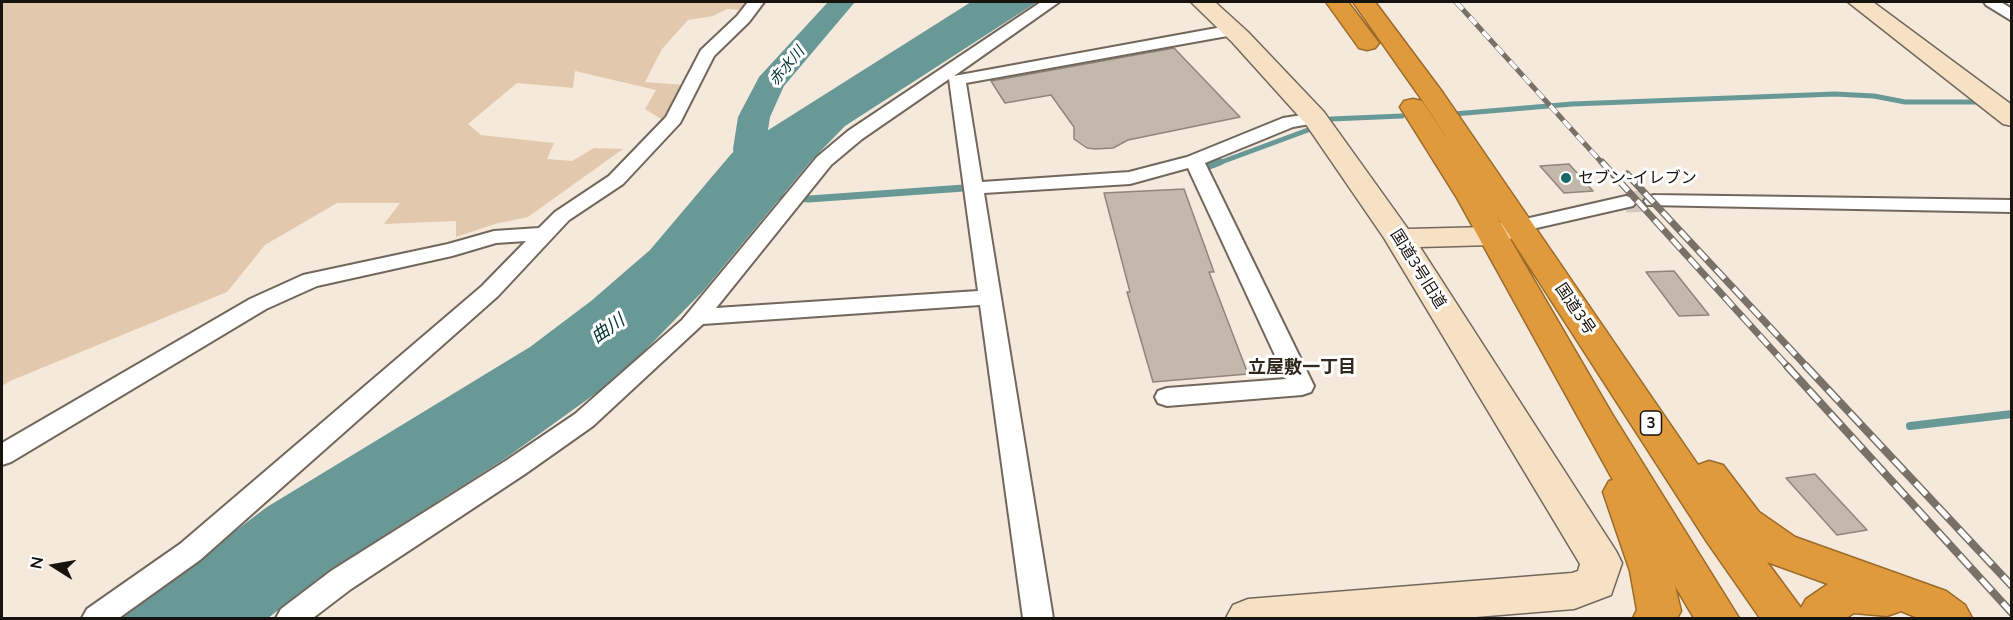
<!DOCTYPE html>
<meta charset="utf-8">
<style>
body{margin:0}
#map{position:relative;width:2013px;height:620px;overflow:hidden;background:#f5e9dc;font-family:Mulish,sans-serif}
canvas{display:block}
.frame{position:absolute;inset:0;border:3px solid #17130e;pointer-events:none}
.north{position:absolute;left:24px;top:536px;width:60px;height:60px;-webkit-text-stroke:4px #fff;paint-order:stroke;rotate:281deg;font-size:16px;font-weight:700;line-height:24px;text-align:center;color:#17130e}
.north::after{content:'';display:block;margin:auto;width:21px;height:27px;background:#17130e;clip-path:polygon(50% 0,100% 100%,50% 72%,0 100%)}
</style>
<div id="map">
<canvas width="2013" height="620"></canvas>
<div class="frame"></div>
<div class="north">N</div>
</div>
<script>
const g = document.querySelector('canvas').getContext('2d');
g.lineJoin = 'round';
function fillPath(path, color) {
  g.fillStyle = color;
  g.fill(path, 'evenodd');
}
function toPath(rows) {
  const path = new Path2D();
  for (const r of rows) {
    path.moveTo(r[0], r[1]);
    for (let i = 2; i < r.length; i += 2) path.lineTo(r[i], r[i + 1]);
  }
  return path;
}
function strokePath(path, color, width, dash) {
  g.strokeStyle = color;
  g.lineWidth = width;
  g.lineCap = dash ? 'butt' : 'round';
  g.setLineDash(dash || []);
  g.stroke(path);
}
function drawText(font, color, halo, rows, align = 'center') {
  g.font = font + ' Mulish,"Noto Sans JP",sans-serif';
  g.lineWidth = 6;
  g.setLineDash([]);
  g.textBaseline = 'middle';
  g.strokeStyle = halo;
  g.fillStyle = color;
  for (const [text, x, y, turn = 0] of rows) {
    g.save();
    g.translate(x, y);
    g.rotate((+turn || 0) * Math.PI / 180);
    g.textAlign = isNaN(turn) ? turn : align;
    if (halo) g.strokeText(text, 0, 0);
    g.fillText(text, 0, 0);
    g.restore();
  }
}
fillPath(toPath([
 [2,2,749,2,744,10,727,9,713,16,688,20,662,49,645,82,685,85,663,120,645,109,656,90,575,71,573,88,517,83,468,124,481,135,554,143,547,159,572,161,594,148,623,149,528,217,495,224,456,237,456,221,384,224,400,203,337,203,265,245,227,292,10,381,2,386]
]), '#e2c9ad');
fillPath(toPath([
 [971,2,1037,2,845,126,810,162,703,291,620,376,506,458,341,563,268,618,119,618,267,507,530,347,591,301,650,250,732,153]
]), '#699997');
strokePath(toPath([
 [1454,114,1572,104,1835,94,1874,96,1905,102,1979,102],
 [1331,119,1402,116],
 [1216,164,1308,130]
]), '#699997', 5);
strokePath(toPath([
 [1204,168,1220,162],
 [772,196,809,199,964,188]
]), '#699997', 7);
strokePath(toPath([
 [1910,426,2012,414]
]), '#699997', 8);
fillPath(toPath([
 [828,2,855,2,784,86,770,117,765,149,771,177,766,184,754,187,742,184,737,177,733,149,738,117,759,77,828,2]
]), '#699997');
const building = toPath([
 [1174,48,1240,117,1128,140,1113,148,1095,149,1087,148,1074,139,1074,127,1051,95,1005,103,991,81,1174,48],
 [1569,164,1593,191,1564,193,1540,166,1569,164],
 [1184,189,1214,272,1209,272,1248,374,1153,382,1127,292,1130,292,1104,193,1184,189],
 [1674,271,1709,315,1679,316,1646,272,1674,271],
 [1815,474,1867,530,1837,535,1786,478,1815,474]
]);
fillPath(building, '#c3b8ac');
strokePath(building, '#8f8579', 1.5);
strokePath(toPath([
 [1626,202,1654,201]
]), '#d4c9bd', 21, [21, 10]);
const street = toPath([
 [748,2,764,2,749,22,714,56,680,123,623,184,569,220,498,296,200,560,119,618,82,618,87,609,180,544,482,286,526,241,496,243,452,256,317,286,266,309,11,462,2,465,2,443,250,299,303,275,448,244,494,231,539,228,555,212,609,176,666,117,701,50,737,16,748,2],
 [1041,2,1059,2,954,76,1233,25,1241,30,1233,35,966,83,982,182,1129,172,1187,157,1283,118,1315,113,1321,114,1324,118,1321,122,1293,127,1205,163,1314,386,1311,392,1302,395,1167,406,1158,403,1155,397,1158,391,1167,388,1286,379,1188,168,1130,184,984,193,1053,618,1023,618,980,305,703,324,593,426,525,474,351,589,313,618,276,618,281,609,331,571,507,460,575,414,682,320,817,157,848,131,1041,2],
 [949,79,978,291,716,308,831,165,862,139,949,79],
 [1984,2,2001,2,2012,9,2012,21,1986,5,1984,2],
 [1654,195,2012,200,2012,212,1647,205,1644,201,1647,197,1654,195],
 [1626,196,1633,198,1636,202,1633,206,1519,232,1512,230,1509,226,1512,222,1626,196]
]);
const secondary = toPath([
 [1191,2,1215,2,1248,32,1324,112,1408,229,1488,227,1519,217,1530,220,1534,226,1530,232,1492,245,1420,247,1616,551,1622,563,1611,595,1574,609,1463,618,1226,618,1233,605,1248,599,1572,573,1578,571,1580,564,1384,238,1305,123,1232,42,1191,2],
 [1848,2,1873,2,2012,105,2012,126,2003,124,1848,2]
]);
const highway = toPath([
 [1326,2,1348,2,1379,43,1375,48,1367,50,1359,48,1326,2],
 [1353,2,1375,2,1443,93,1698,465,1709,461,1723,465,1759,512,1795,537,1946,591,1965,605,1972,618,1918,618,1901,611,1887,616,1854,613,1846,618,1760,618,1707,542,1496,215,1612,414,1739,618,1694,618,1675,586,1681,611,1677,618,1633,618,1637,610,1630,571,1603,492,1609,481,1613,480,1457,198,1400,107,1404,101,1413,99,1422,101,1453,147,1422,100,1353,2],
 [1767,562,1828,584,1806,599,1801,608,1767,562]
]);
strokePath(street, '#71675c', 4);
strokePath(secondary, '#71675c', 3);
strokePath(highway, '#9a6b2b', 3);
fillPath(street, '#fff');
fillPath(secondary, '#f6e1c4');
fillPath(highway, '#e09a3b');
const railFar2 = toPath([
 [1456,2,1603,164]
]);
const railFar1 = toPath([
 [1602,162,1788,367],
 [1627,174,1807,367]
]);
const rail = toPath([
 [1787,366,2012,613],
 [1806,366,2012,586]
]);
strokePath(railFar2, '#787168', 5);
strokePath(railFar1, '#787168', 7);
strokePath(rail, '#787168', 8);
strokePath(railFar2, '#fff', 4, [10]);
strokePath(railFar1, '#fff', 4.5, [13]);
strokePath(rail, '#fff', 5, [16]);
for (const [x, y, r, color] of [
 [1566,178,6,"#1a6867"]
]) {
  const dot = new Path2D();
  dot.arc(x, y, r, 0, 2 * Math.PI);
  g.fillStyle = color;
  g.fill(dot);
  strokePath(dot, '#fff', 2);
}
drawText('italic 15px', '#013332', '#fff', [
 ["赤水川",787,66,-50]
]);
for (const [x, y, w] of [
 [1651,423,21]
]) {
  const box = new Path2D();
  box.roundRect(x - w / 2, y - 12, w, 24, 4.5);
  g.fillStyle = '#fff';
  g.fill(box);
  strokePath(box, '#17130e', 1.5);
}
drawText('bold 15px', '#17130e', null, [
 ["3",1651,423]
]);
drawText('16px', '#17130e', '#fff', [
 ["セブン-イレブン",1578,178]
], 'left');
drawText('16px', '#17130e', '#fff', [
 ["国道3号旧道",1418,269,58],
 ["国道3号",1575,309,56]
]);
drawText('italic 18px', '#013332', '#fff', [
 ["曲川",608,329,-35]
]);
drawText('bold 18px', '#31291f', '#fff', [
 ["立屋敷一丁目",1302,368]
]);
</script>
